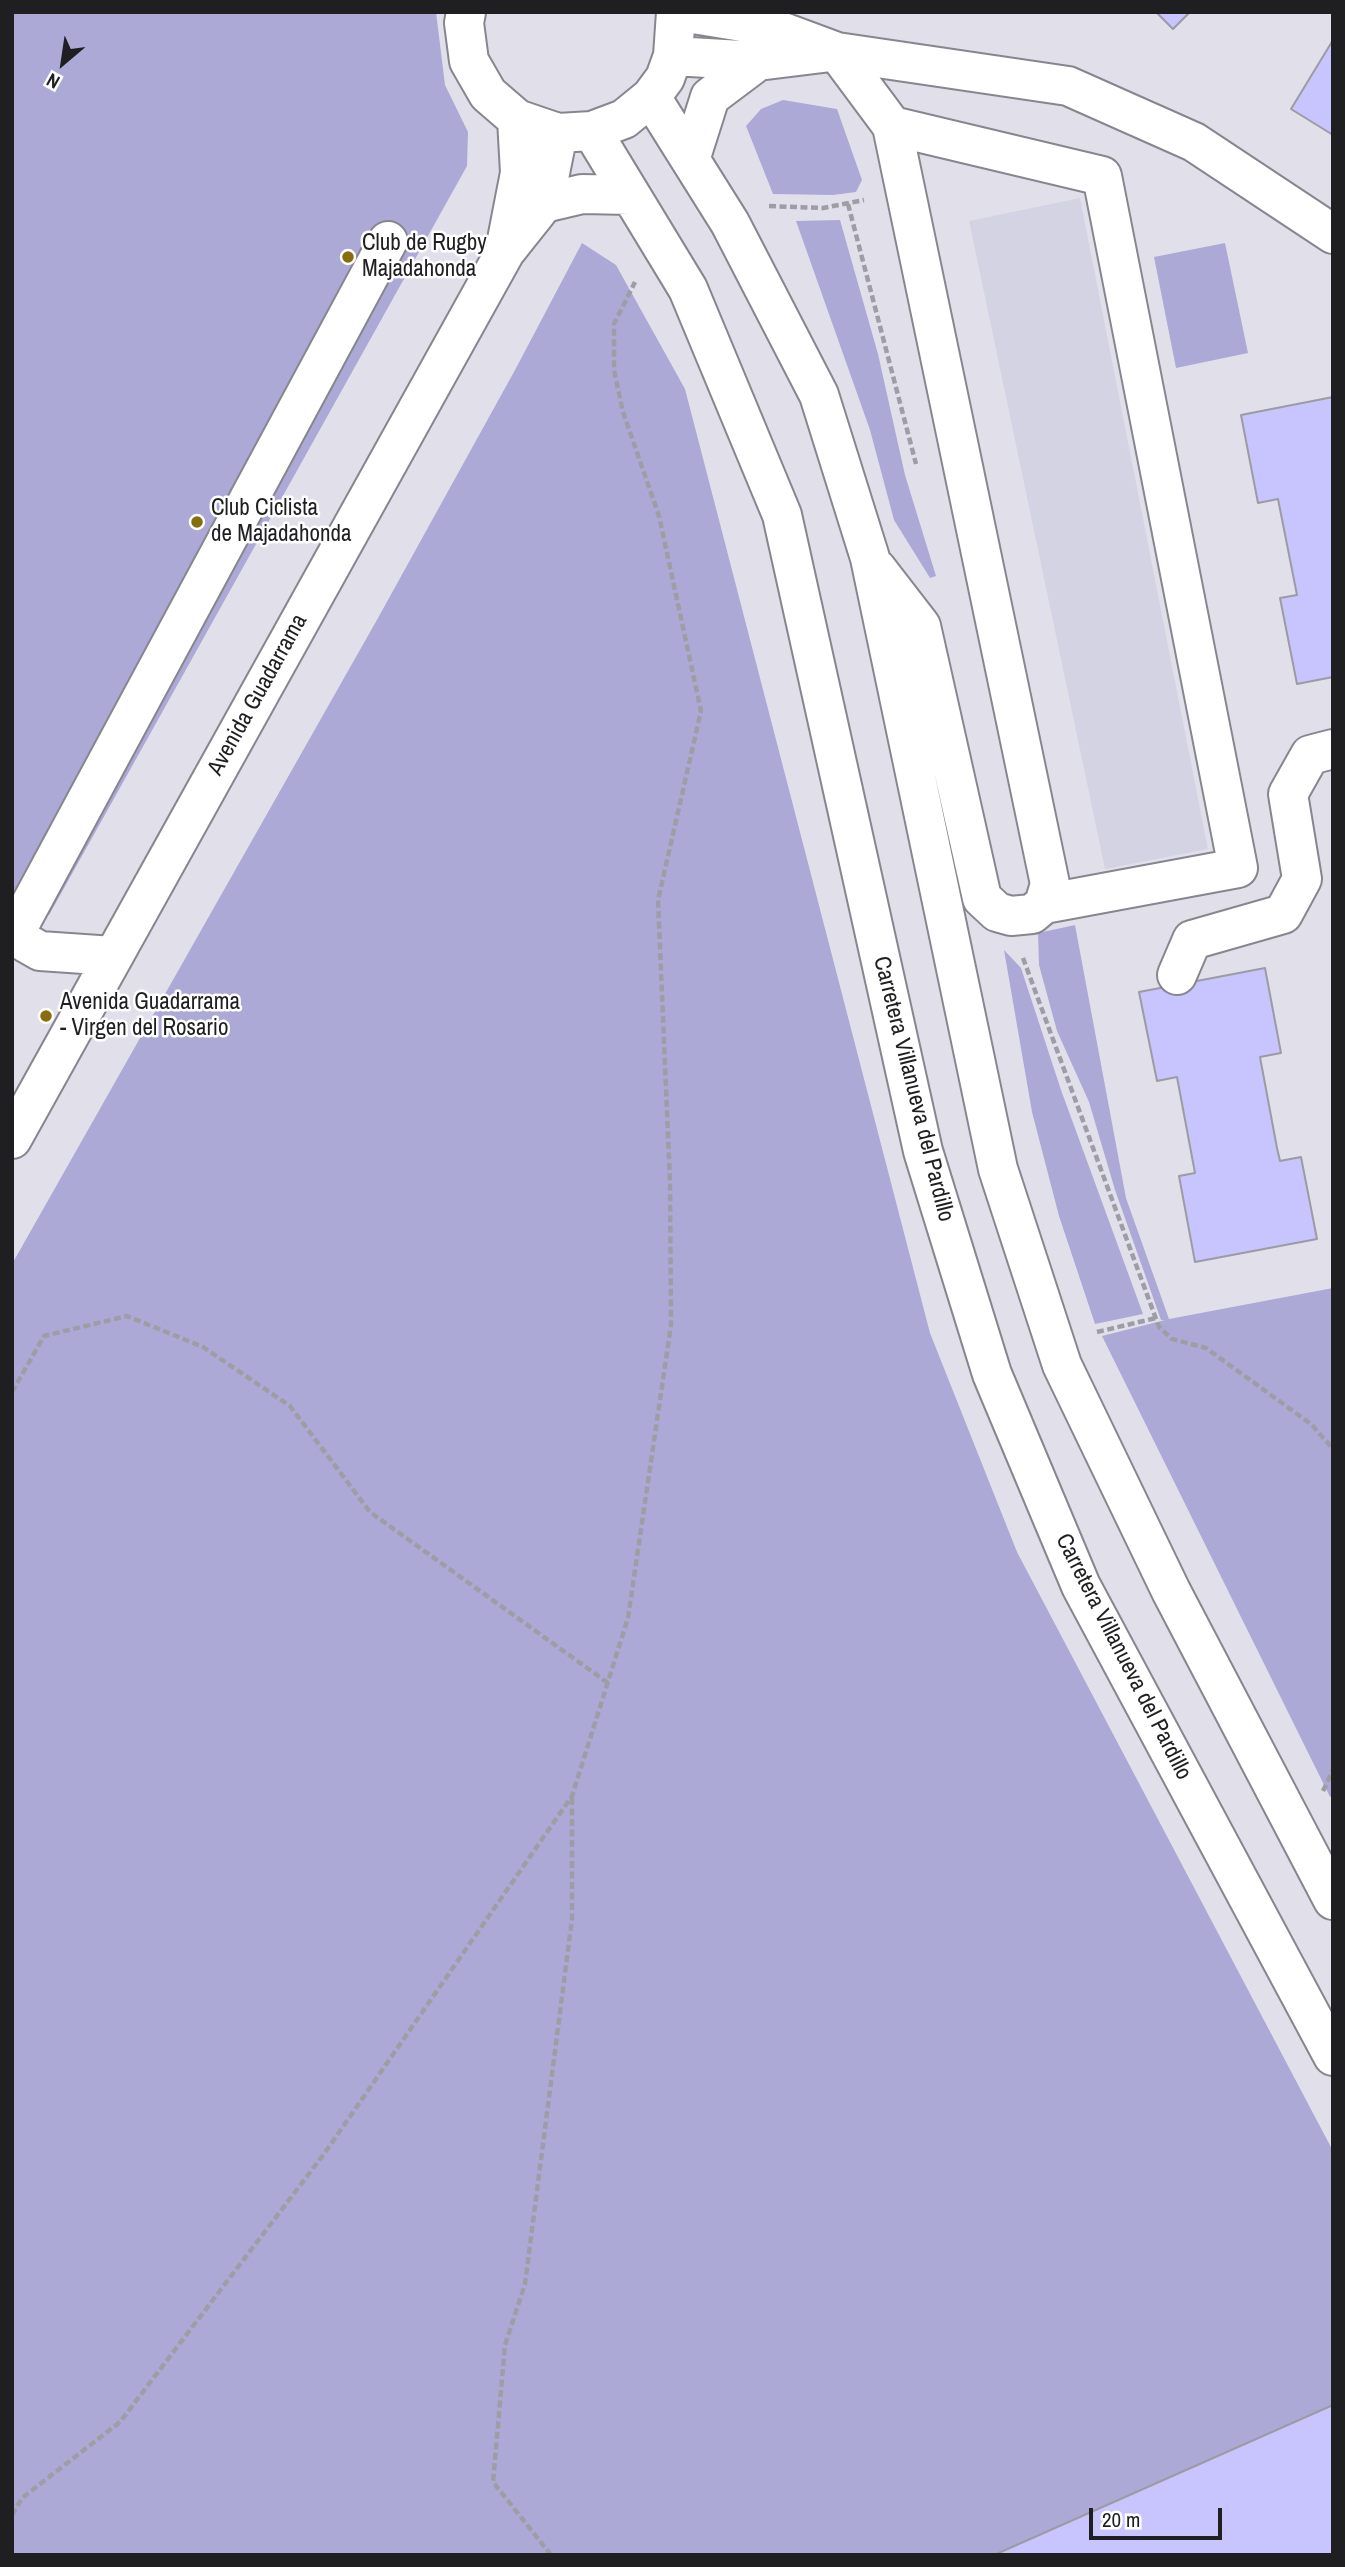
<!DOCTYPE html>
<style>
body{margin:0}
#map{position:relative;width:1345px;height:2567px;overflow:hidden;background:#e1e0ea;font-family:"Archivo Narrow",sans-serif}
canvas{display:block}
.frame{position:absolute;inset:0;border:14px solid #1f1f22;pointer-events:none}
.north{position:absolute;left:28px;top:28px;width:70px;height:70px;-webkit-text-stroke:5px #fff;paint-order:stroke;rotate:209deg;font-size:19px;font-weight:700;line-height:28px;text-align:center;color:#1f1f22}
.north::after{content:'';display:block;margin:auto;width:24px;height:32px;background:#1f1f22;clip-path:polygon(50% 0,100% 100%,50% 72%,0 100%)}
.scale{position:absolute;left:1089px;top:2508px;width:133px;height:32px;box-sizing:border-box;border:4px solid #1f1f22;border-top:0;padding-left:9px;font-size:21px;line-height:24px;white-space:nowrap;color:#1f1f22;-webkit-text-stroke:5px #fff;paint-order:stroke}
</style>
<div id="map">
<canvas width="1345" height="2567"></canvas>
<div class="frame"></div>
<div class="north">N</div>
<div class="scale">20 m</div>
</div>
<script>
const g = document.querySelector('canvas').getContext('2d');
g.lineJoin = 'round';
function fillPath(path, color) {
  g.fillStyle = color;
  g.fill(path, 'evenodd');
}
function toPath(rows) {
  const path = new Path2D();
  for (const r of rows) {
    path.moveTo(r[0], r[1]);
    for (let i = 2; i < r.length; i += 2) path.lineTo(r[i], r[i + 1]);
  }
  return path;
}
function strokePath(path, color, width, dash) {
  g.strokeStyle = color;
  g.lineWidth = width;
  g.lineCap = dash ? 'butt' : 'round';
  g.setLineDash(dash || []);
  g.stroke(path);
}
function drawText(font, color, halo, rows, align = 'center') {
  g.font = font + ' "Archivo Narrow",sans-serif';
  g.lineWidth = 5;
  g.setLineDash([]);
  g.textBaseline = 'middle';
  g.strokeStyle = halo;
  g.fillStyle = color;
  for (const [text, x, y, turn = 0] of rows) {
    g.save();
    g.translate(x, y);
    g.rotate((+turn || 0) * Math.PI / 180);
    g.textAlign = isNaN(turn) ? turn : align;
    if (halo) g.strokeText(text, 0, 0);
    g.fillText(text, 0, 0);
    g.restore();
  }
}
fillPath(toPath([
 [1080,198,1208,849,1105,869,969,221]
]), '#d4d3e4');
fillPath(toPath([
 [12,12,436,12,445,85,468,132,467,166,49,915,16,896,12,902],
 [783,100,837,109,862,180,856,192,833,195,773,194,746,126,761,109],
 [840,220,878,354,905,475,936,576,930,578,894,520,870,430,796,221],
 [582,243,616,265,685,389,930,1333,1017,1552,1333,2151,1333,2405,994,2555,12,2555,12,1264,378,618,515,370],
 [1225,243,1248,353,1176,368,1154,257],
 [1075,925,1126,1198,1169,1319,1333,1288,1333,1794,1330,1797,1102,1336,1165,1320,1161,1320,1115,1190,1089,1102,1057,1031,1039,965,1038,933],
 [1004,950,1021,968,1061,1090,1143,1314,1095,1324,1059,1216,1032,1112]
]), '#aca9d7');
const building = toPath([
 [1156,12,1190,12,1173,29,1156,12],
 [1333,40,1333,135,1291,109,1333,40],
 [1333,397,1333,677,1297,684,1280,598,1297,595,1278,499,1258,503,1241,415,1333,397],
 [1265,968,1281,1053,1260,1057,1277,1148,1280,1161,1301,1157,1317,1239,1195,1262,1179,1176,1195,1173,1177,1077,1157,1081,1139,992,1265,968],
 [1333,2405,1333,2555,994,2555,1333,2405]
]);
fillPath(building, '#c8c4fd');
strokePath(building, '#9c9ba4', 2);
const minor = toPath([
 [466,12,464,23,469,61,488,94,517,119,558,133,592,131,624,119,651,97,665,78,673,56,676,12],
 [681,12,767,26,837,52,1068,86,1194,142,1333,234],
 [837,52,892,126,1050,884,1044,904,1032,914,1011,916,997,912,982,898,921,626,877,569],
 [673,56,758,61,831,52],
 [651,97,730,223,819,395,870,558,998,1169,1062,1365,1171,1591,1333,1900],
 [892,126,1102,176,1238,868,1044,904],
 [592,131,688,289,782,515,923,1151,992,1374,1081,1586,1333,2056],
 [691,157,710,97,758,61],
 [544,203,582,194,630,195],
 [506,245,520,173,517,119],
 [113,956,40,951,26,943,16,931,388,241],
 [1177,975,1192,940,1283,914,1302,879,1288,794,1310,755,1333,749],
 [12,1139,505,252,544,203,558,133]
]);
strokePath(minor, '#87868f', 42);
strokePath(toPath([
 [848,204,916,464],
 [769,206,823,208,864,200],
 [1023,958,1159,1327,1172,1339,1206,1348,1311,1424,1333,1449],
 [1097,1332,1156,1318],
 [12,1392,44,1336,127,1316,203,1347,290,1406,370,1512,608,1683],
 [1323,1791,1333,1770],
 [12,2515,22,2498,120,2422,324,2154,572,1796,628,1618,671,1325,670,1182,658,900,701,711,659,516,623,412,614,370,614,324,635,282],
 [551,2555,493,2482,505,2345,525,2284,572,1919,572,1797]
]), '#9e9da5', 4.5, [7, 3.5]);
strokePath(minor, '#fff', 38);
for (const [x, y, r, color] of [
 [348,257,7,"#876e0c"],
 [197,522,7,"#876e0c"],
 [46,1016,7,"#876e0c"]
]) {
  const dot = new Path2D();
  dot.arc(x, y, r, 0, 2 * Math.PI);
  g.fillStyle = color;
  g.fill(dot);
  strokePath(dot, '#fff', 2.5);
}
drawText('23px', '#1f1f22', '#fff', [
 ["Club de Rugby",362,244],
 ["Majadahonda",362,270],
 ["Club Ciclista",211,509],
 ["de Majadahonda",211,535],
 ["Avenida Guadarrama",60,1003],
 ["- Virgen del Rosario",60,1029]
], 'left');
drawText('23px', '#1f1f22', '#fff', [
 ["Avenida Guadarrama",258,695,-61],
 ["Carretera Villanueva del Pardillo",913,1089,76],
 ["Carretera Villanueva del Pardillo",1123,1657,63]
]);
</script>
